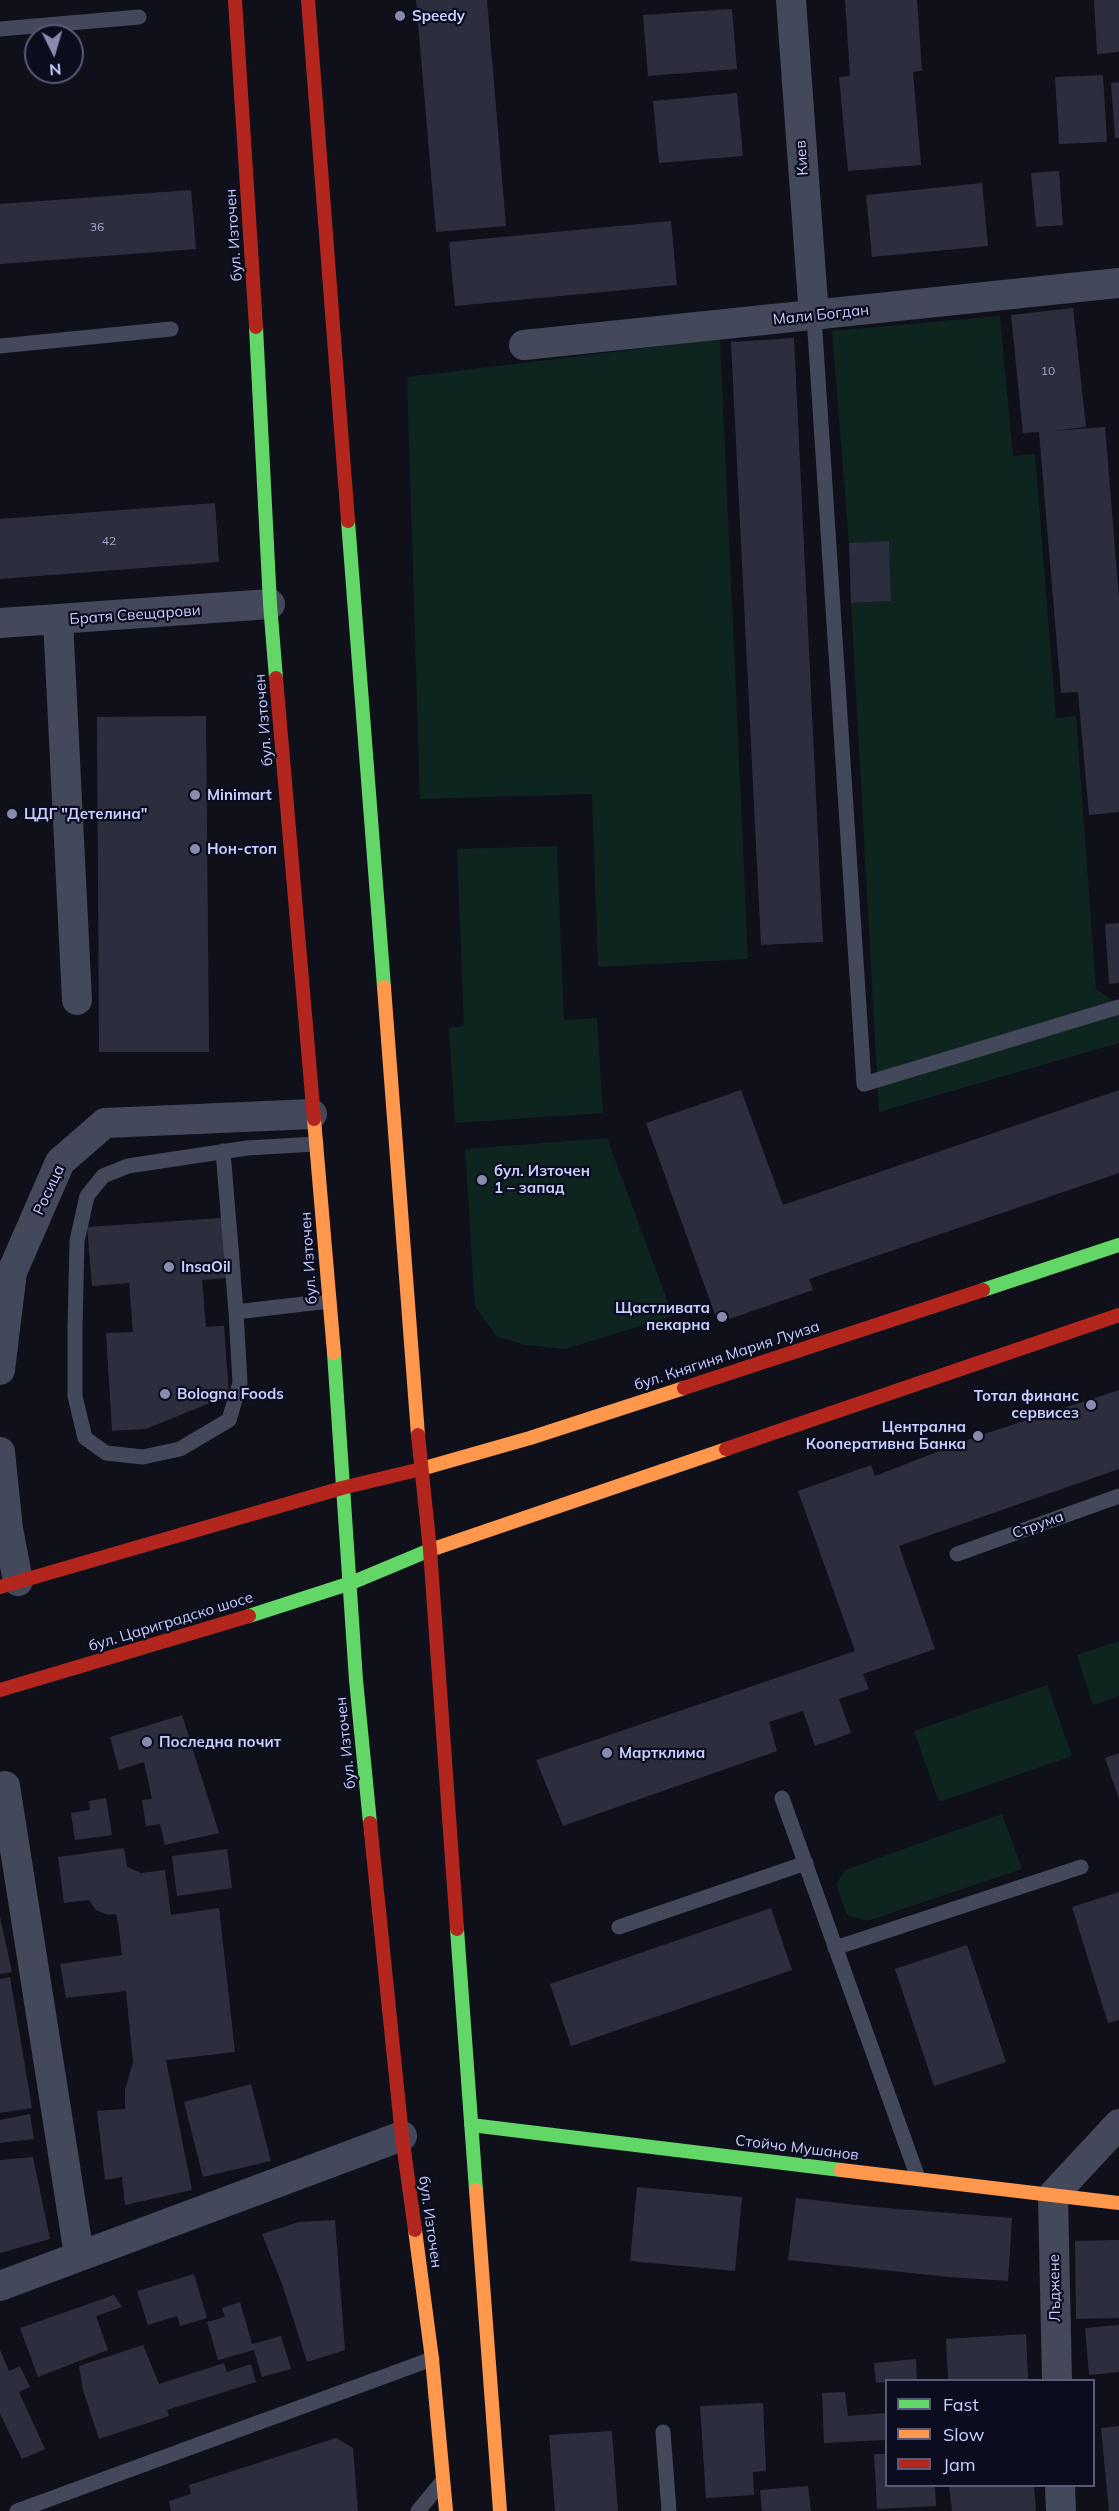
<!DOCTYPE html>
<meta charset="utf-8">
<style>
body{margin:0}
#map{position:relative;width:1119px;height:2511px;overflow:hidden;background:#0f101a;font-family:Mulish,sans-serif}
canvas{display:block}
.legend{position:absolute;left:885px;top:2379px;width:210px;height:108px;box-sizing:border-box;background:#0b0d1e;border:2px solid #575b78;margin:0;padding:8px 10px;list-style:none;font-size:18px;color:#c8cfff}
.legend li{display:flex;align-items:center;gap:12px;height:30px}
.legend b{width:30px;border:2px solid #575b78}
.north{position:absolute;left:24px;top:24px;width:60px;height:60px;box-sizing:border-box;background:#0b0d1e;border:2px solid #575b78;border-radius:50%;rotate:175deg;font-size:16px;font-weight:700;line-height:24px;text-align:center;color:#c8cfff}
.north::after{content:'';display:block;margin:auto;width:21px;height:27px;background:#878caf;clip-path:polygon(50% 0,100% 100%,50% 72%,0 100%)}
</style>
<div id="map">
<canvas width="1119" height="2511"></canvas>
<ul class="legend">
<li><b style="height:8px;background:#63d668"></b>Fast</li>
<li><b style="height:8px;background:#ff974d"></b>Slow</li>
<li><b style="height:8px;background:#b3261e"></b>Jam</li>
</ul>
<div class="north">N</div>
</div>
<script>
const g = document.querySelector('canvas').getContext('2d');
g.lineJoin = 'round';
function fillPath(path, color) {
  g.fillStyle = color;
  g.fill(path, 'evenodd');
}
function toPath(rows) {
  const path = new Path2D();
  for (const r of rows) {
    path.moveTo(r[0], r[1]);
    for (let i = 2; i < r.length; i += 2) path.lineTo(r[i], r[i + 1]);
  }
  return path;
}
function strokePath(path, color, width, dash) {
  g.strokeStyle = color;
  g.lineWidth = width;
  g.lineCap = dash ? 'butt' : 'round';
  g.setLineDash(dash || []);
  g.stroke(path);
}
function drawText(font, color, halo, rows, align = 'center') {
  g.font = font + ' Mulish,sans-serif';
  g.lineWidth = 4.5;
  g.setLineDash([]);
  g.textBaseline = 'middle';
  g.strokeStyle = halo;
  g.fillStyle = color;
  for (const [text, x, y, turn = 0] of rows) {
    g.save();
    g.translate(x, y);
    g.rotate((+turn || 0) * Math.PI / 180);
    g.textAlign = isNaN(turn) ? turn : align;
    if (halo) g.strokeText(text, 0, 0);
    g.fillText(text, 0, 0);
    g.restore();
  }
}
fillPath(toPath([
 [1000,316,1013,456,1035,454,1056,718,1076,716,1096,989,1119,1005,1119,1043,879,1112,851,603,891,601,889,542,849,543,832,331],
 [720,339,748,959,598,967,592,794,420,799,407,377],
 [557,846,564,1020,597,1018,603,1113,455,1123,449,1028,464,1026,457,849],
 [607,1138,673,1316,565,1349,526,1345,496,1336,475,1306,465,1149],
 [1119,1641,1119,1696,1093,1705,1077,1655],
 [1047,1685,1072,1756,939,1802,914,1731],
 [1002,1814,1022,1869,867,1921,847,1915,836,1884,845,1870]
]), '#0e251f');
fillPath(toPath([
 [416,0,487,0,506,226,436,232],
 [845,0,917,0,922,71,913,72,921,165,848,171,839,77,850,76],
 [1094,0,1119,0,1119,52,1097,54],
 [732,9,737,69,648,76,643,15],
 [1103,75,1107,142,1059,144,1055,77],
 [1119,82,1119,138,1115,138,1111,83],
 [737,93,743,156,659,163,653,101],
 [1059,171,1063,225,1036,227,1031,173],
 [982,183,988,246,872,257,866,195],
 [191,190,196,249,0,264,0,204],
 [671,221,677,285,455,306,449,242],
 [1073,308,1086,427,1053,431,1105,427,1119,598,1119,812,1089,815,1078,692,1061,693,1039,432,1023,433,1011,315],
 [794,338,823,942,761,945,731,342],
 [215,503,219,562,0,579,0,519],
 [889,541,891,601,851,603,849,543],
 [206,716,209,1052,99,1052,97,717],
 [1119,923,1119,983,1109,984,1105,924],
 [741,1090,783,1205,1119,1090,1119,1173,809,1279,813,1290,718,1323,646,1123],
 [236,1217,241,1277,202,1280,206,1327,224,1326,229,1395,146,1429,112,1431,106,1333,133,1332,129,1283,92,1286,87,1227],
 [1119,1390,1119,1469,899,1546,935,1649,863,1674,869,1689,839,1699,851,1733,815,1746,803,1711,769,1722,777,1751,563,1826,536,1760,855,1651,798,1491,871,1465,875,1476,978,1436],
 [182,1715,219,1833,165,1845,160,1824,146,1826,142,1800,152,1799,144,1762,119,1770,110,1737],
 [1119,1753,1119,1799,1105,1758],
 [106,1798,112,1835,75,1840,71,1813,90,1810,89,1801],
 [124,1848,127,1867,141,1873,165,1870,171,1915,219,1908,235,2052,166,2060,192,2190,125,2205,122,2177,105,2180,97,2111,125,2109,125,2090,133,2062,126,1991,66,1998,60,1964,122,1955,118,1922,116,1914,108,1915,96,1910,89,1900,64,1903,58,1857],
 [227,1849,232,1888,177,1896,172,1856],
 [1119,1892,1119,2020,1108,2023,1072,1907],
 [771,1908,792,1970,571,2046,550,1984],
 [0,1917,12,1972,0,1974],
 [967,1945,1006,2062,934,2086,895,1969],
 [10,1977,32,2108,0,2113,0,1979],
 [251,2084,271,2161,203,2177,184,2102],
 [30,2114,34,2139,0,2143,0,2120],
 [33,2157,50,2239,0,2253,0,2160],
 [637,2187,742,2197,735,2271,630,2261],
 [796,2198,874,2207,1012,2218,1008,2281,949,2277,788,2260],
 [335,2220,345,2350,307,2362,282,2284,262,2234,299,2222],
 [1119,2240,1119,2318,1076,2319,1075,2241],
 [194,2274,207,2318,180,2326,177,2316,148,2325,137,2291],
 [114,2295,122,2307,96,2316,108,2350,38,2377,20,2328],
 [240,2302,252,2344,281,2336,291,2369,262,2377,254,2350,218,2360,207,2322,225,2317,222,2308],
 [1119,2325,1119,2372,1089,2375,1085,2328],
 [1026,2334,1028,2380,948,2380,946,2339],
 [143,2345,159,2384,224,2363,227,2372,251,2364,256,2382,167,2410,169,2416,99,2439,83,2390,79,2366],
 [0,2350,9,2371,20,2366,30,2387,19,2392,45,2449,22,2459,0,2414],
 [916,2359,917,2380,886,2380,886,2382,876,2383,874,2363],
 [845,2392,848,2416,886,2413,886,2440,824,2443,822,2393],
 [763,2403,766,2471,753,2472,754,2495,706,2498,700,2406],
 [1119,2426,1119,2511,1109,2511,1101,2428],
 [612,2431,618,2511,555,2511,549,2435],
 [336,2438,353,2448,358,2511,171,2511,169,2501,191,2494,189,2485],
 [874,2454,886,2454,886,2486,935,2486,936,2506,877,2509],
 [808,2486,811,2511,762,2511,760,2490],
 [949,2486,1034,2486,1036,2511,952,2511]
]), '#2c2e3d');
strokePath(toPath([
 [0,29,139,17],
 [814,316,864,1084,1119,1007],
 [0,346,171,329],
 [316,1144,247,1148,128,1166,103,1176,87,1196,77,1241,75,1328,75,1396,85,1438,106,1453,143,1457,180,1449,229,1420,240,1383,236,1312,329,1301],
 [223,1151,236,1312],
 [957,1554,1119,1496],
 [782,1798,918,2178],
 [619,1927,806,1863],
 [835,1948,1081,1867],
 [663,2432,669,2511],
 [17,2511,432,2359],
 [418,2511,441,2483]
]), '#44485b', 15);
strokePath(toPath([
 [791,0,814,316],
 [524,345,1119,283],
 [58,620,77,1000],
 [0,623,270,604],
 [0,1370,12,1272,60,1162,105,1123,312,1114],
 [0,1452,8,1529,18,1581],
 [5,1786,79,2255],
 [0,2286,402,2136],
 [1057,2380,1053,2195,1119,2124],
 [1060,2486,1061,2511]
]), '#44485b', 30);
strokePath(toPath([
 [256,327,270,604,276,678],
 [348,521,384,987],
 [983,1290,1119,1245],
 [334,1353,356,1680,370,1823],
 [249,1616,351,1583,430,1550],
 [457,1929,476,2190],
 [471,2125,841,2170]
]), '#63d668', 14);
strokePath(toPath([
 [384,987,418,1435],
 [314,1119,334,1353],
 [421,1469,530,1438,684,1388],
 [430,1550,726,1449],
 [841,2170,1119,2203],
 [476,2190,500,2511],
 [415,2230,432,2359,446,2511]
]), '#ff974d', 14);
strokePath(toPath([
 [235,0,256,327],
 [308,0,348,521],
 [276,678,314,1119],
 [684,1388,983,1290],
 [418,1435,430,1550,457,1929],
 [726,1449,1119,1315],
 [0,1587,342,1488,421,1469],
 [0,1690,249,1616],
 [370,1823,402,2136,415,2230]
]), '#b3261e', 14);
for (const [x, y, r, color] of [
 [400,16,6,"#878caf"],
 [195,795,6,"#878caf"],
 [12,814,6,"#878caf"],
 [195,849,6,"#878caf"],
 [482,1180,6,"#878caf"],
 [169,1267,6,"#878caf"],
 [722,1317,6,"#878caf"],
 [165,1394,6,"#878caf"],
 [1091,1405,6,"#878caf"],
 [978,1436,6,"#878caf"],
 [147,1742,6,"#878caf"],
 [607,1753,6,"#878caf"]
]) {
  const dot = new Path2D();
  dot.arc(x, y, r, 0, 2 * Math.PI);
  g.fillStyle = color;
  g.fill(dot);
  strokePath(dot, '#0b0d1e', 2);
}
drawText('12px', '#a1a7ce', null, [
 ["36",97,227],
 ["10",1048,371],
 ["42",109,541]
]);
drawText('bold 15px', '#c8cfff', '#0b0d1e', [
 ["Speedy",412,16],
 ["Minimart",207,795],
 ["ЦДГ \"Детелина\"",24,814],
 ["Нон-стоп",207,849],
 ["бул. Източен",494,1171],
 ["1 – запад",494,1188],
 ["InsaOil",181,1267],
 ["Щастливата",710,1308,"right"],
 ["пекарна",710,1325,"right"],
 ["Bologna Foods",177,1394],
 ["Тотал финанс",1079,1396,"right"],
 ["сервисез",1079,1413,"right"],
 ["Централна",966,1427,"right"],
 ["Кооперативна Банка",966,1444,"right"],
 ["Последна почит",159,1742],
 ["Мартклима",619,1753]
], 'left');
drawText('15px', '#c8cfff', '#0b0d1e', [
 ["Киев",802,158,-94],
 ["бул. Източен",234,235,-94],
 ["Мали Богдан",821,315,-6],
 ["Братя Свещарови",135,615,-4],
 ["бул. Източен",264,720,-95],
 ["Росица",49,1190,-65],
 ["бул. Източен",309,1258,-94],
 ["бул. Княгиня Мария Луиза",727,1356,-18],
 ["Струма",1038,1525,-20],
 ["бул. Цариградско шосе",171,1622,-17],
 ["бул. Източен",346,1743,-96],
 ["Стойчо Мушанов",797,2148,7],
 ["бул. Източен",430,2222,82],
 ["Лъджене",1055,2288,-91]
]);
</script>
